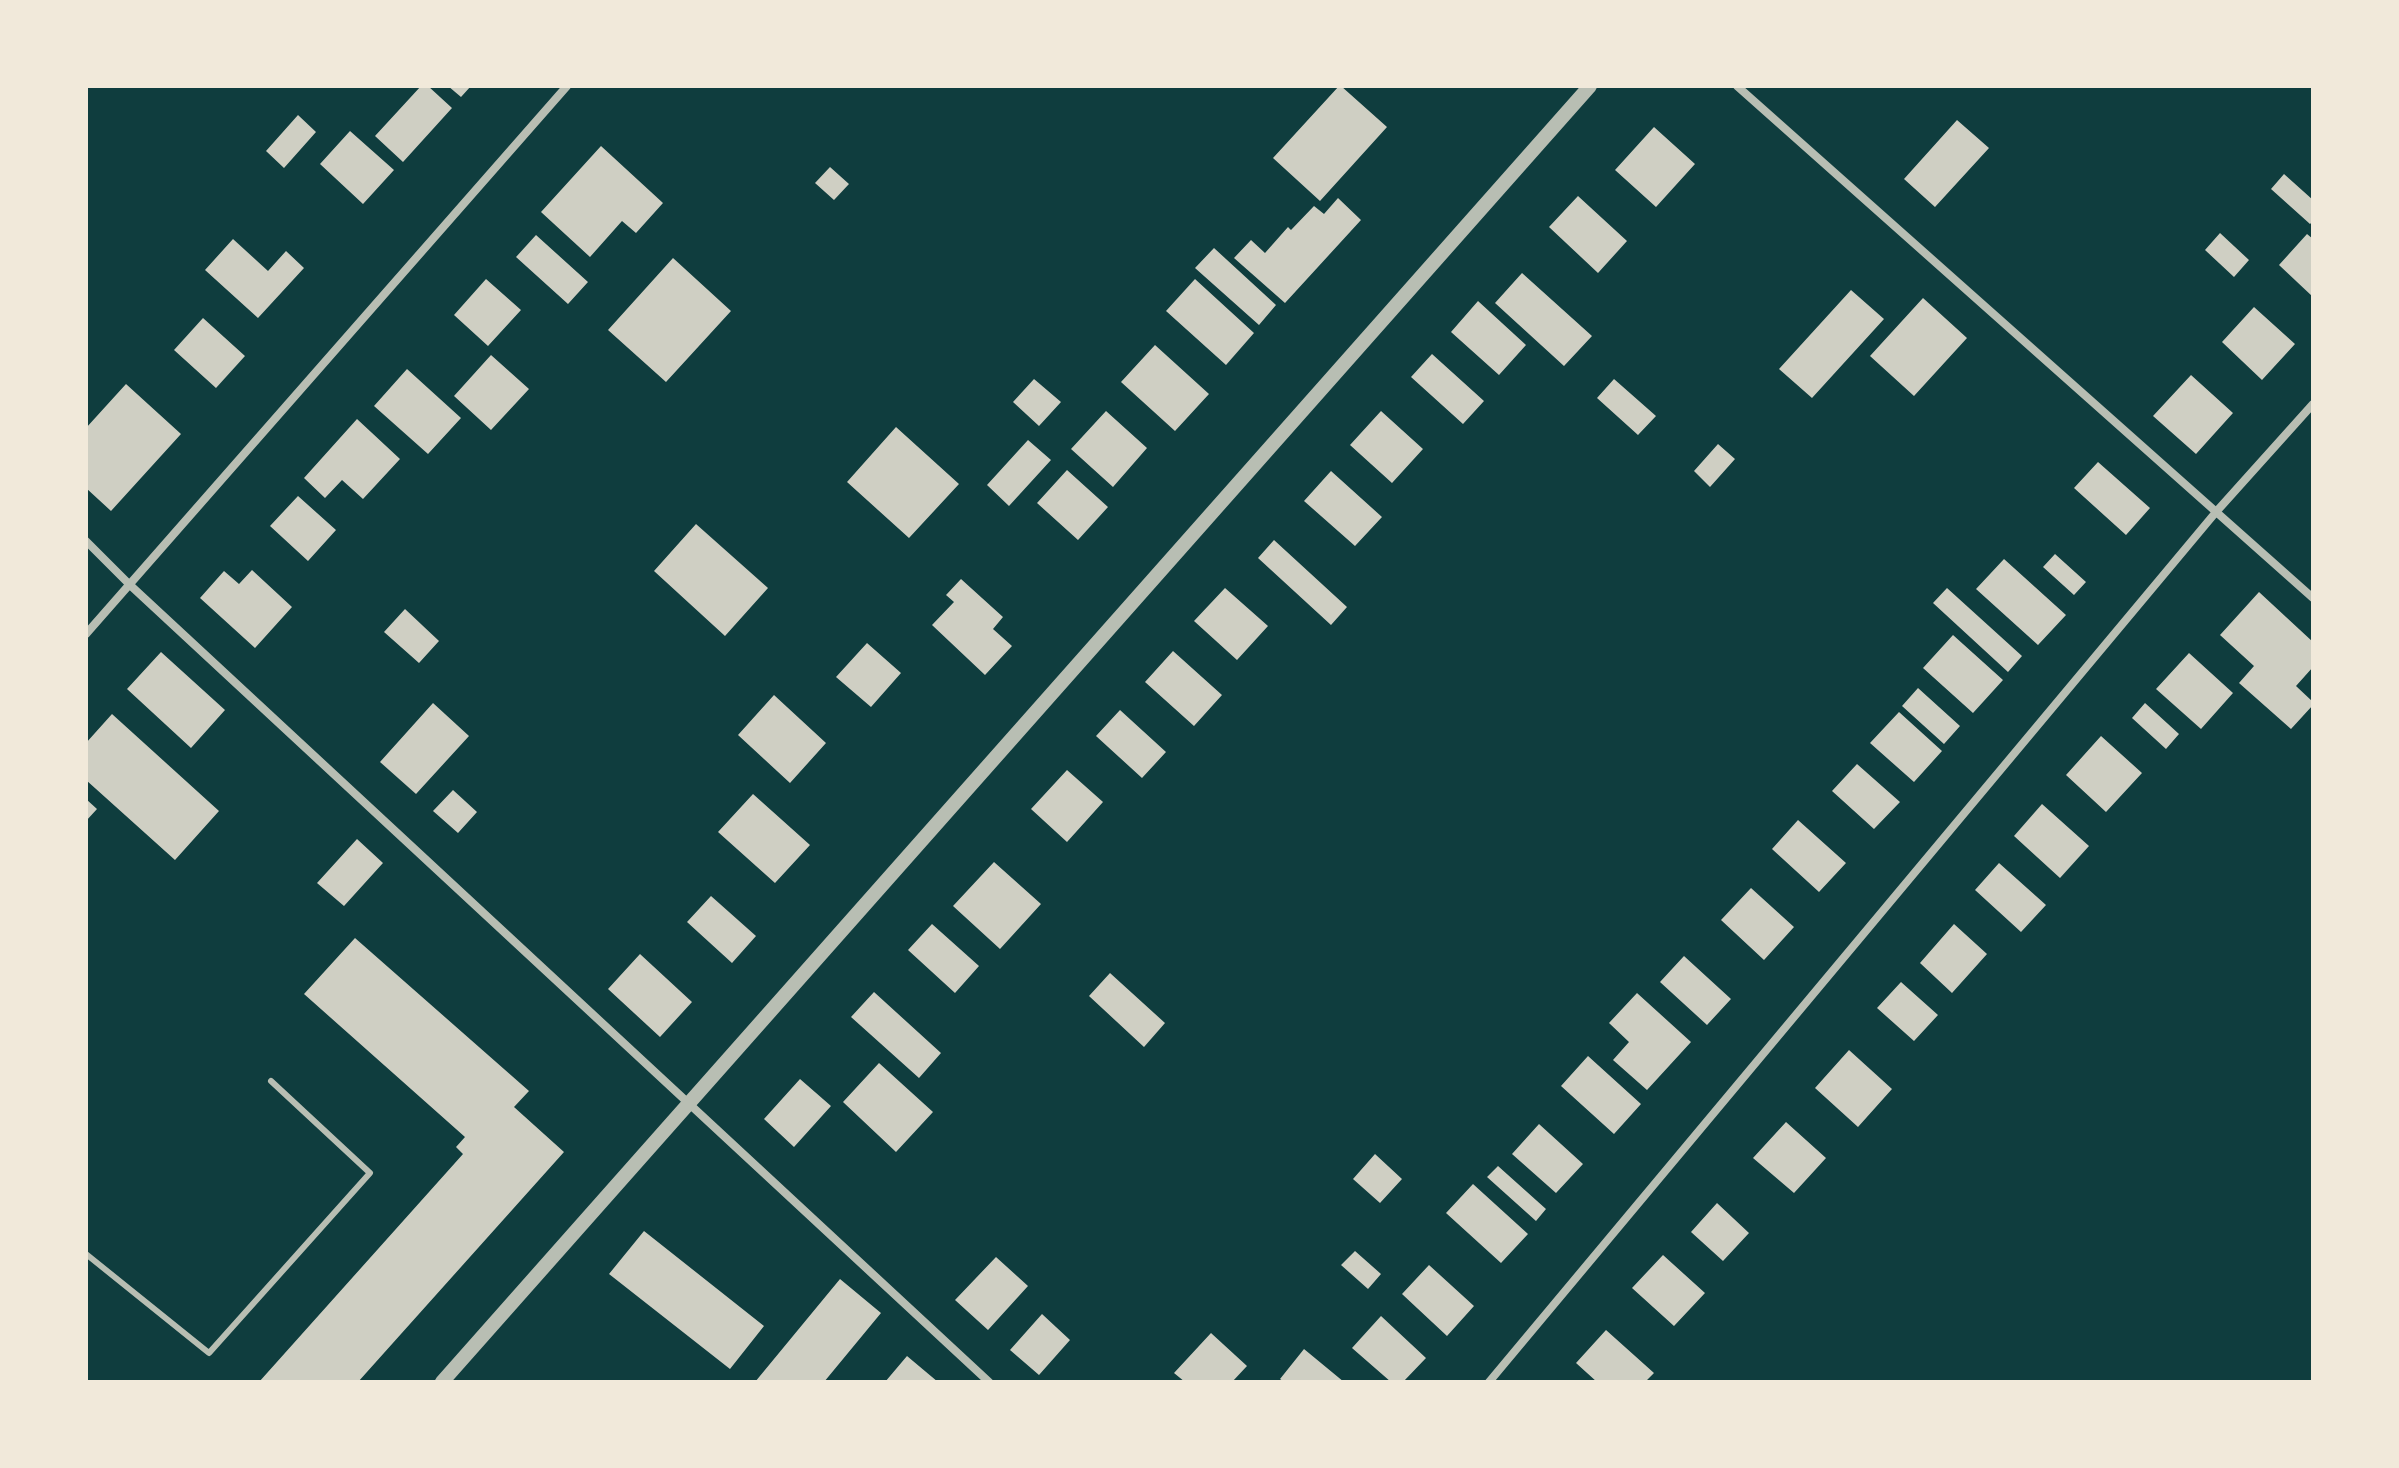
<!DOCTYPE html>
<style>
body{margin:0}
#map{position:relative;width:2399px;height:1468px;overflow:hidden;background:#0f3d3e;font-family:Arial,sans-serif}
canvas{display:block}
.frame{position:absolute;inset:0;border:88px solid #f1e9da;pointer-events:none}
</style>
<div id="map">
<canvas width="2399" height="1468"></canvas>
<div class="frame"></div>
</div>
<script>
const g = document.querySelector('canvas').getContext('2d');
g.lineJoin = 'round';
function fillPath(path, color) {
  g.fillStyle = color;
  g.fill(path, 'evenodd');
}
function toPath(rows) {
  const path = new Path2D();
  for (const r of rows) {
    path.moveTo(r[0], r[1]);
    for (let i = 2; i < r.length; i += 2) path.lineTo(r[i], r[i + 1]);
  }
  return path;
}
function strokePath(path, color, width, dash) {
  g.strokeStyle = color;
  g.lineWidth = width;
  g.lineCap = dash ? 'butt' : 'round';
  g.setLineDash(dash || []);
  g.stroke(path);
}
fillPath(toPath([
 [421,86,428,86,452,108,403,162,375,136],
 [448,86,471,86,461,97],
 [1339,86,1341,86,1387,127,1320,201,1273,158],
 [298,115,316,132,284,168,266,151],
 [1957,120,1989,148,1935,207,1904,179],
 [1654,127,1695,164,1656,207,1615,170],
 [350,131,394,170,363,204,320,164],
 [601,146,663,203,636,233,622,221,590,257,541,212],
 [830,167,849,184,834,200,815,183],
 [2284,174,2313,200,2313,221,2310,224,2271,189],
 [1578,196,1627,241,1598,273,1549,227],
 [1338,198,1361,220,1285,303,1234,258,1251,240,1265,253,1288,227,1291,230,1314,206,1324,214],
 [2220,233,2249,260,2234,277,2205,250],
 [2307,234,2313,239,2313,297,2279,265],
 [536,235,588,282,568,304,516,257],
 [233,239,268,271,286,251,304,268,258,318,205,270],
 [1214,248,1276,305,1259,325,1195,268],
 [673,258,731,311,666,382,608,330],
 [1522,273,1592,336,1564,366,1495,303],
 [486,279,521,310,488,346,454,315],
 [1195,279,1254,333,1226,365,1166,311],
 [1851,290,1884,319,1812,398,1779,369],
 [1923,298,1967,338,1914,396,1870,356],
 [1478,301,1526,345,1499,375,1451,332],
 [2254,307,2295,344,2262,380,2222,342],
 [203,318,245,356,216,388,174,350],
 [1155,345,1209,394,1175,431,1121,382],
 [1432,354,1484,401,1463,424,1411,377],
 [491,355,529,389,491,430,454,396],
 [407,369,461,418,428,454,374,406],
 [2191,375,2233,413,2196,454,2153,416],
 [1034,379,1061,402,1039,426,1013,402],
 [1614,379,1656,416,1638,435,1597,398],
 [126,384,181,434,111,511,86,488,86,428],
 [1106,411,1147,448,1113,487,1071,449],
 [1381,411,1423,449,1392,483,1350,445],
 [357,419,400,459,363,499,342,480,325,498,304,478],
 [896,427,959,484,909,538,847,482],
 [1028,440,1051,460,1009,506,987,485],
 [1718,444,1735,459,1710,487,1694,471],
 [2098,462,2150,508,2126,535,2074,488],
 [1067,470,1108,507,1078,540,1037,503],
 [1331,471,1382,517,1355,546,1304,501],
 [298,496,336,530,308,561,270,526],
 [696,524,768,588,725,636,654,571],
 [1274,540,1347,607,1331,625,1258,558],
 [2055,554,2086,582,2074,595,2043,567],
 [2004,559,2066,615,2038,645,1976,589],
 [252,570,292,607,255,648,200,598,224,571,239,584],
 [961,579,1003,617,993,629,1012,646,985,675,932,625,954,602,946,595],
 [1225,588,1268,626,1237,660,1194,621],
 [1947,588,2022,656,2008,672,1933,603],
 [2259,592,2313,642,2313,667,2296,686,2313,702,2313,705,2291,729,2239,683,2254,666,2220,635],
 [405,609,439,641,419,663,384,632],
 [1953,635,2003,680,1973,713,1923,668],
 [867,643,901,673,871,707,836,677],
 [1173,651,1222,695,1194,726,1145,682],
 [161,652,225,710,191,748,127,689],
 [2189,653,2233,693,2201,729,2156,689],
 [1918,688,1960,726,1944,744,1902,706],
 [774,695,826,743,790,783,738,735],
 [433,703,469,736,416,794,380,762],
 [2145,703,2179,734,2166,749,2132,718],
 [1120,710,1166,752,1142,778,1096,736],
 [1899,712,1942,751,1914,782,1870,743],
 [112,714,219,811,175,860,86,780,86,743],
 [2101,736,2142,773,2106,812,2066,775],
 [1857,764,1900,802,1874,829,1832,791],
 [1067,770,1103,802,1067,842,1031,809],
 [453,790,477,812,458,833,433,811],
 [753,794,810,845,775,883,718,832],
 [86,799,97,809,86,821],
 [2042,804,2089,846,2060,878,2014,836],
 [1798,820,1846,863,1819,892,1772,849],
 [357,839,383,863,344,906,317,883],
 [994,862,1041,904,1000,949,953,906],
 [1999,863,2046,905,2021,932,1975,890],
 [1751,888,1794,927,1764,960,1721,920],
 [711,896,756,936,732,963,687,922],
 [932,924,979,966,955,993,908,950],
 [1954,924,1987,954,1952,993,1920,963],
 [355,938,529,1091,514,1107,564,1152,358,1382,259,1382,463,1154,456,1147,465,1137,304,994],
 [640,954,692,1002,660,1037,608,989],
 [1684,956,1731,999,1707,1025,1660,982],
 [1110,973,1165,1023,1144,1047,1089,996],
 [1901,982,1938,1015,1914,1041,1877,1008],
 [874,992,941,1053,919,1078,851,1017],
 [1637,993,1691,1042,1647,1090,1613,1060,1629,1042,1609,1023],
 [1849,1050,1892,1089,1858,1127,1815,1088],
 [1588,1056,1641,1104,1614,1134,1561,1086],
 [879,1063,933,1112,896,1152,843,1102],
 [800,1079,831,1106,794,1147,764,1119],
 [1786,1122,1826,1158,1794,1193,1753,1158],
 [1539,1124,1583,1164,1556,1193,1512,1154],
 [1375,1154,1402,1179,1380,1203,1353,1179],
 [1498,1166,1546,1209,1536,1221,1487,1177],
 [1473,1184,1528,1234,1501,1263,1446,1213],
 [1717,1203,1749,1233,1723,1261,1691,1232],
 [644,1231,764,1326,730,1369,609,1274],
 [1355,1251,1381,1274,1368,1289,1341,1265],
 [1663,1255,1705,1293,1674,1326,1632,1288],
 [996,1257,1028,1286,988,1330,955,1300],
 [1429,1265,1474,1306,1447,1336,1402,1294],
 [840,1279,881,1313,824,1382,755,1382],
 [1042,1314,1070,1340,1039,1375,1010,1350],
 [1381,1316,1426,1358,1403,1382,1391,1382,1352,1348],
 [1606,1330,1654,1373,1645,1382,1597,1382,1576,1363],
 [1211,1333,1247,1366,1232,1382,1185,1382,1174,1373],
 [1304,1349,1344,1382,1284,1382,1280,1379],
 [907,1356,938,1382,885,1382]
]), '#cfcfc3');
strokePath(toPath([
 [86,1254,209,1353,370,1173,271,1081]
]), '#b8beb3', 6);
strokePath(toPath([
 [1737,86,2313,598],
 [86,541,130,585,989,1382],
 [86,634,567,86],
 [1489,1382,2216,512,2313,404]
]), '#b8beb3', 8);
strokePath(toPath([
 [442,1382,1590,86]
]), '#b8beb3', 14);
</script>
